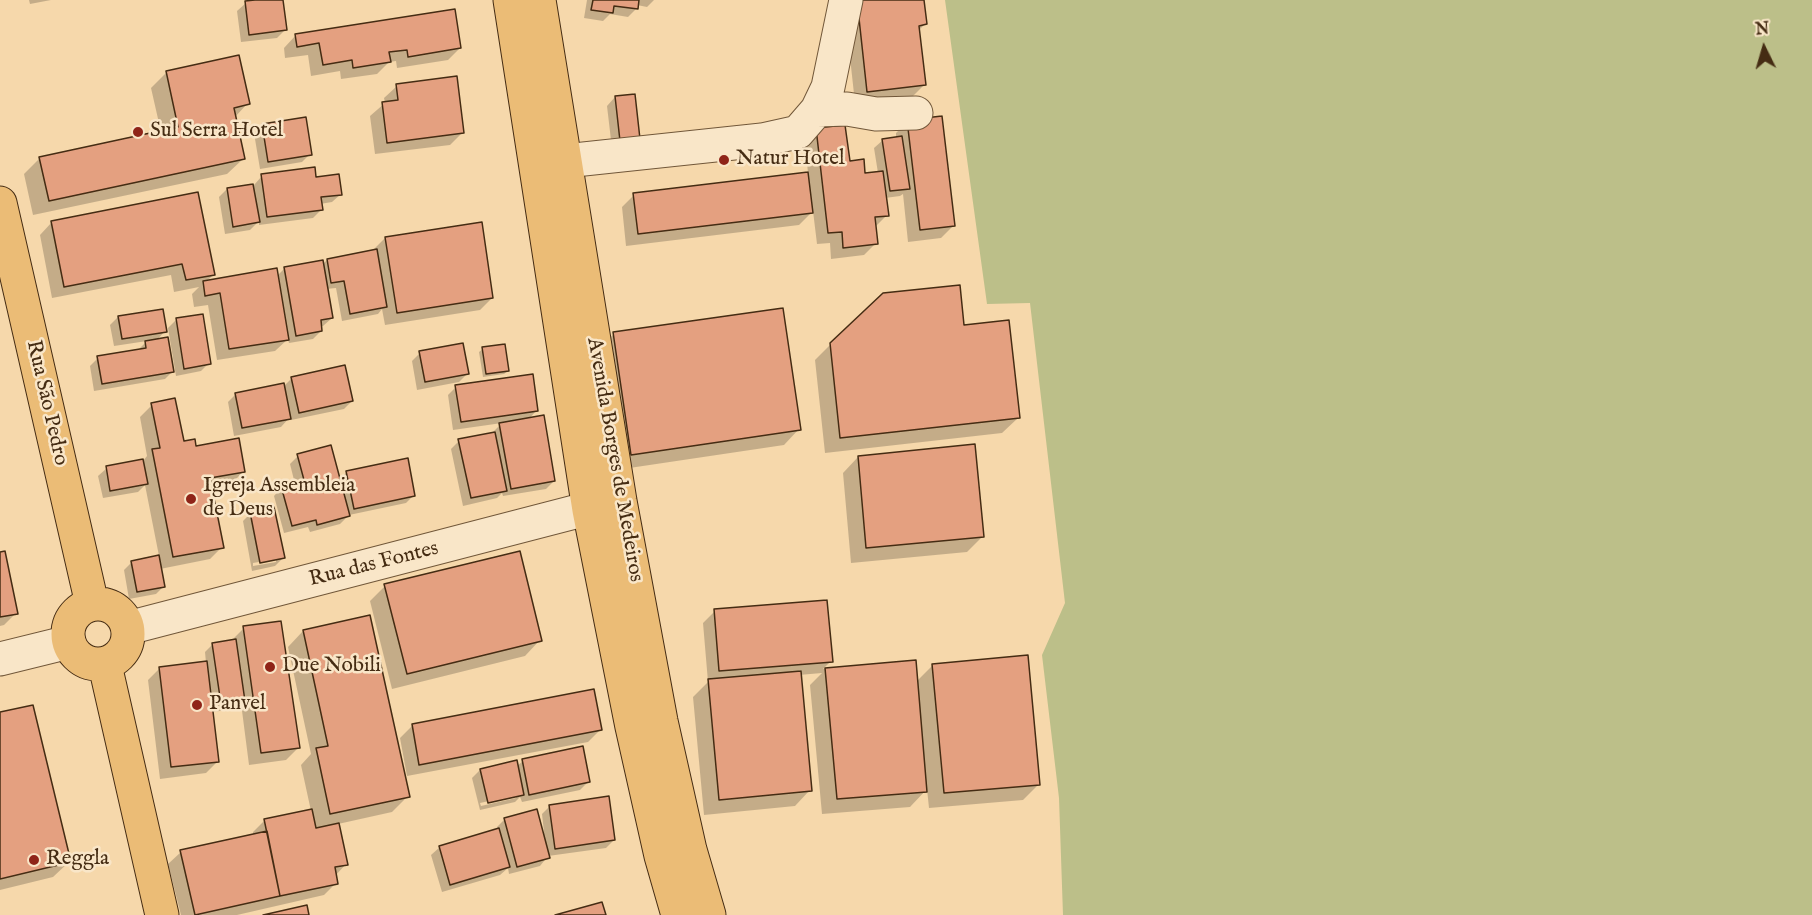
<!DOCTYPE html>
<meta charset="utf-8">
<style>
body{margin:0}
#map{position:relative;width:1812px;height:915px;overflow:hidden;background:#f6d8ab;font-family:"IM FELL English",serif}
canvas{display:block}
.north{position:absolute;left:1734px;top:18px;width:60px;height:60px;-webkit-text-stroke:4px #f9e6c8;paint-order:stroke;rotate:355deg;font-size:16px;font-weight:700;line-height:24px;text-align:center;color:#452c13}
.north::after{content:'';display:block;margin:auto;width:21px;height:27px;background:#452c13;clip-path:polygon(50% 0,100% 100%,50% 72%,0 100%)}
</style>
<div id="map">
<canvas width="1812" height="915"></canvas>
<div class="north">N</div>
</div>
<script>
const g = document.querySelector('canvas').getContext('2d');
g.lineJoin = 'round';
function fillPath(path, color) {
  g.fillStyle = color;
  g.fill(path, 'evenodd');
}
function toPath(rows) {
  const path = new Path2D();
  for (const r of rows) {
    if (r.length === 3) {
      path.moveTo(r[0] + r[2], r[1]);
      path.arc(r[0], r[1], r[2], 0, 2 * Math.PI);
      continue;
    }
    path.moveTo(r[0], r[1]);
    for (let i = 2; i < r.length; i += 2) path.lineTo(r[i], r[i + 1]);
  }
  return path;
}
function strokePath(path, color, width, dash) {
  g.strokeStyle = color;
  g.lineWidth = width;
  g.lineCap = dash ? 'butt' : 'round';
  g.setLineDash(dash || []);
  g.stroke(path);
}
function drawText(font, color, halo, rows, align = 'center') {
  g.font = font + ' "IM FELL English",serif';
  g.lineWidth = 5;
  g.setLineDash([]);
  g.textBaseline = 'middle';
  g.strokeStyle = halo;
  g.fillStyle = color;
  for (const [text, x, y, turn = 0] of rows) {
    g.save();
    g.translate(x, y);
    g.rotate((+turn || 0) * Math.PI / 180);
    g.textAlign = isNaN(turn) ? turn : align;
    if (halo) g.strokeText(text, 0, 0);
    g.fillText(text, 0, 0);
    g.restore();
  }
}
fillPath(toPath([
 [945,0,1812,0,1812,915,1063,915,1059,798,1042,655,1065,603,1030,303,987,304]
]), '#bcbf89');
fillPath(toPath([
 [29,0,51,0,30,4],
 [267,0,282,0,285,30,277,38,241,42,237,11,246,3],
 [587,0,654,0,647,7,637,5,636,9,628,17,610,14,603,21,584,18],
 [922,0,925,24,918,31,924,85,912,97,855,103,845,12],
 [296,35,460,48,448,60,397,68,396,61,389,62,377,74,341,79,340,71,311,76,308,55,285,58,284,48],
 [167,72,248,103,234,118,243,159,227,174,33,215,24,174,40,158,161,132,151,88],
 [397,86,462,133,450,145,375,154,370,116,385,103,384,98],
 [615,97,639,147,613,157,607,106],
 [908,121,953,226,941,238,908,242,903,194,900,196,885,198,887,215,874,228,876,243,864,255,831,259,830,243,817,244,813,211,799,225,626,246,622,207,634,195,808,173,805,142,817,130,848,163,864,175,878,173,874,148,883,140,896,139,896,133],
 [262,125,310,154,302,162,260,169,254,133],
 [262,176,315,178,341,194,332,202,320,204,321,210,313,218,259,225,259,221,250,230,225,234,219,197,227,189,254,185],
 [197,194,213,275,206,282,277,276,285,268,322,265,327,260,372,251,385,238,492,298,480,310,385,325,382,309,378,314,342,321,336,288,326,289,332,318,323,326,320,326,321,331,313,339,289,343,288,339,275,351,217,360,208,305,194,307,192,294,199,287,174,292,171,275,52,298,40,235,52,222],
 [118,317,165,331,156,341,173,371,165,379,94,391,90,366,98,358,137,351,147,341,114,346,110,325],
 [176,320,209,363,201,371,176,376,168,328],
 [963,326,1018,418,1002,433,825,453,815,360,831,344],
 [614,334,799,429,784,445,616,470,598,349],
 [483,349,508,371,504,374,483,377,479,352],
 [420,353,467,374,459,382,417,390,412,361],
 [292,378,352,401,344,409,291,420,290,417,281,427,234,436,228,402,236,394,283,387],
 [456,387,536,411,528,420,554,481,546,489,503,496,502,493,497,498,463,506,451,449,459,441,492,433,502,423,453,430,448,395],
 [152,405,182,443,244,471,231,484,211,487,222,547,210,559,160,569,164,586,156,594,129,599,124,570,132,562,159,556,145,485,138,492,103,498,98,476,107,468,143,461,147,456,140,417],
 [298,456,339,480,347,472,414,495,406,503,349,515,340,524,310,532,308,527,284,533,274,496,282,487,295,484,290,464],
 [858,457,983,536,967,552,851,563,843,473],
 [251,513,283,558,275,566,252,571,243,521],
 [276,559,276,562,253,566,253,563],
 [0,554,16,613,4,625,0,626],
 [385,586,540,640,525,656,392,689,370,601],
 [715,611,831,661,823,669,915,661,916,682,933,665,1039,784,1023,800,929,808,927,789,910,807,822,814,810,685,822,673,799,675,810,790,795,806,704,815,693,697,708,682,703,623],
 [244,628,298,748,286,760,249,765,241,703,235,709,212,712,218,761,206,773,160,779,148,680,160,668,206,663,205,652,213,644,232,640],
 [303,631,408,796,392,812,338,824,346,864,335,876,336,883,324,895,237,915,181,915,168,864,181,852,253,836,253,832,265,820,311,811,301,765,311,754,288,647],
 [0,714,69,862,53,877,0,890],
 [412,726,600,730,588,742,407,776,400,738],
 [523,761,588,782,580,790,522,802,520,797,515,802,480,810,472,778,480,770,516,767],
 [516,795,516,798,481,806,480,803],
 [550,806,614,840,606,848,548,856,540,866,509,874,508,868,500,875,442,892,431,855,440,847,498,830,497,827,505,819,544,832,542,814]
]), '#0003');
const building = toPath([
 [255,0,283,0,287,30,249,35,245,1,255,0],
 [593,0,639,0,638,9,614,6,613,13,591,10,593,0],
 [857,0,924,0,927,24,919,26,926,85,867,92,857,0],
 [455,9,461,48,408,57,407,50,389,52,391,62,353,68,352,60,323,65,319,43,297,47,295,34,455,9],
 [239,55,250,104,234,108,245,159,49,201,39,157,178,127,166,71,239,55],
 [457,76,464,133,387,143,382,102,398,100,396,84,457,76],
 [635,94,641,148,621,150,615,96,635,94],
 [942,116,955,226,920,230,907,120,942,116],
 [306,117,312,155,268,162,262,124,306,117],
 [845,125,850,161,864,159,865,173,883,171,889,216,875,217,878,244,843,248,842,232,828,233,816,128,845,125],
 [902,136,910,189,890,191,882,139,902,136],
 [315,167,316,177,339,174,342,195,321,197,323,210,267,217,261,174,315,167],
 [808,172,813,213,638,234,633,193,808,172],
 [253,184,260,222,233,227,227,188,253,184],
 [198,192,215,275,186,280,182,264,64,287,51,221,198,192],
 [482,222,493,298,397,313,385,237,482,222],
 [377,249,387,307,350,314,344,281,331,283,327,259,377,249],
 [323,260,333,318,321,320,322,331,296,336,284,267,323,260],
 [277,268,289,340,229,349,220,293,205,296,203,281,277,268],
 [960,285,964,325,1009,320,1020,418,840,438,830,343,883,293,960,285],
 [783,308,801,430,631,455,613,332,783,308],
 [163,309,167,332,122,339,118,316,163,309],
 [203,314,211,364,184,369,176,318,203,314],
 [168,337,174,372,102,384,97,356,146,348,145,341,168,337],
 [463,343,469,374,425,382,419,351,463,343],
 [505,344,509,371,486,374,482,347,505,344],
 [345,365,353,401,299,413,291,377,345,365],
 [533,374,538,411,461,422,455,385,533,374],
 [284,383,291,419,242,428,235,393,284,383],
 [175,398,184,441,195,439,196,446,239,438,245,472,210,478,224,548,173,557,152,449,160,448,151,403,175,398],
 [544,415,555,481,511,489,499,423,544,415],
 [495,432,507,491,471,498,458,439,495,432],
 [975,444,984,537,866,548,858,456,975,444],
 [331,445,350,516,317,525,316,520,292,526,281,486,304,480,297,454,331,445],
 [408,458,415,496,354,509,346,471,408,458],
 [143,459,148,484,110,491,106,466,143,459],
 [274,507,285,558,260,563,250,512,274,507],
 [5,551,18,614,0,617,0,552,5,551],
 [520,551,542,641,407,674,384,584,520,551],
 [159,555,165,587,137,592,131,561,159,555],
 [827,600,833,662,719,671,714,609,827,600],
 [370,615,410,797,330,814,316,748,328,746,303,630,370,615],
 [281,621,300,748,261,753,243,626,281,621],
 [236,639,245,701,221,704,212,643,236,639],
 [1028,655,1040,785,944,793,932,664,1028,655],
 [916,660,927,792,837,799,825,668,916,660],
 [207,661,219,762,171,767,159,667,207,661],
 [801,671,812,791,719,800,708,679,801,671],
 [594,689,602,730,419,765,412,724,594,689],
 [33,705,71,862,0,879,0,712,33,705],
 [583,746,590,782,529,795,522,759,583,746],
 [517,760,524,795,488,803,480,769,517,760],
 [609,796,615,840,555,849,549,805,609,796],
 [312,809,316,828,339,823,348,865,335,867,338,884,280,896,264,819,312,809],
 [537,809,550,858,517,867,504,818,537,809],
 [499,828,510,867,450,885,439,846,499,828],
 [267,831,280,896,195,915,180,850,267,831],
 [602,902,606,915,555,915,602,902],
 [307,905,309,915,263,915,307,905]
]);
fillPath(building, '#e4a080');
strokePath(building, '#452c13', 1.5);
const minor = toPath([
 [817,110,847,109,876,114,916,113],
 [565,161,762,140,798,132,817,110,828,87,846,0],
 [128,628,617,501],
 [0,659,69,642]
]);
const major = toPath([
 [510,0,589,510,632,727,661,856,678,915],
 [539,0,620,501,661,721,690,850,709,915],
 [0,203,92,604],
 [98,634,30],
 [105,665,162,915]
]);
strokePath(minor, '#715739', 35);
strokePath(major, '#452c13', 35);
strokePath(minor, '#f9e6c8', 33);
strokePath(major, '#ebbc76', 33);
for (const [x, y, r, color] of [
 [138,132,6,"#8f2418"],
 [724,160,6,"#8f2418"],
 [191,499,6,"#8f2418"],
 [270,667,6,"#8f2418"],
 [197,705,6,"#8f2418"],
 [34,860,6,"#8f2418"]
]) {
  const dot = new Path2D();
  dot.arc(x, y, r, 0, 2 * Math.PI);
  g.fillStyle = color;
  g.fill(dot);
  strokePath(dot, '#f9e6c8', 2);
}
drawText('21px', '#452c13', '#f9e6c8', [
 ["Sul Serra Hotel",150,132],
 ["Natur Hotel",736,160],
 ["Igreja Assembleia",203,487],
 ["de Deus",203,511],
 ["Due Nobili",282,667],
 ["Panvel",209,705],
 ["Reggla",46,860]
], 'left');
drawText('21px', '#452c13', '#f9e6c8', [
 ["Rua São Pedro",46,403,77],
 ["Avenida Borges de Medeiros",614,460,80],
 ["Rua das Fontes",374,565,-14]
]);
</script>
